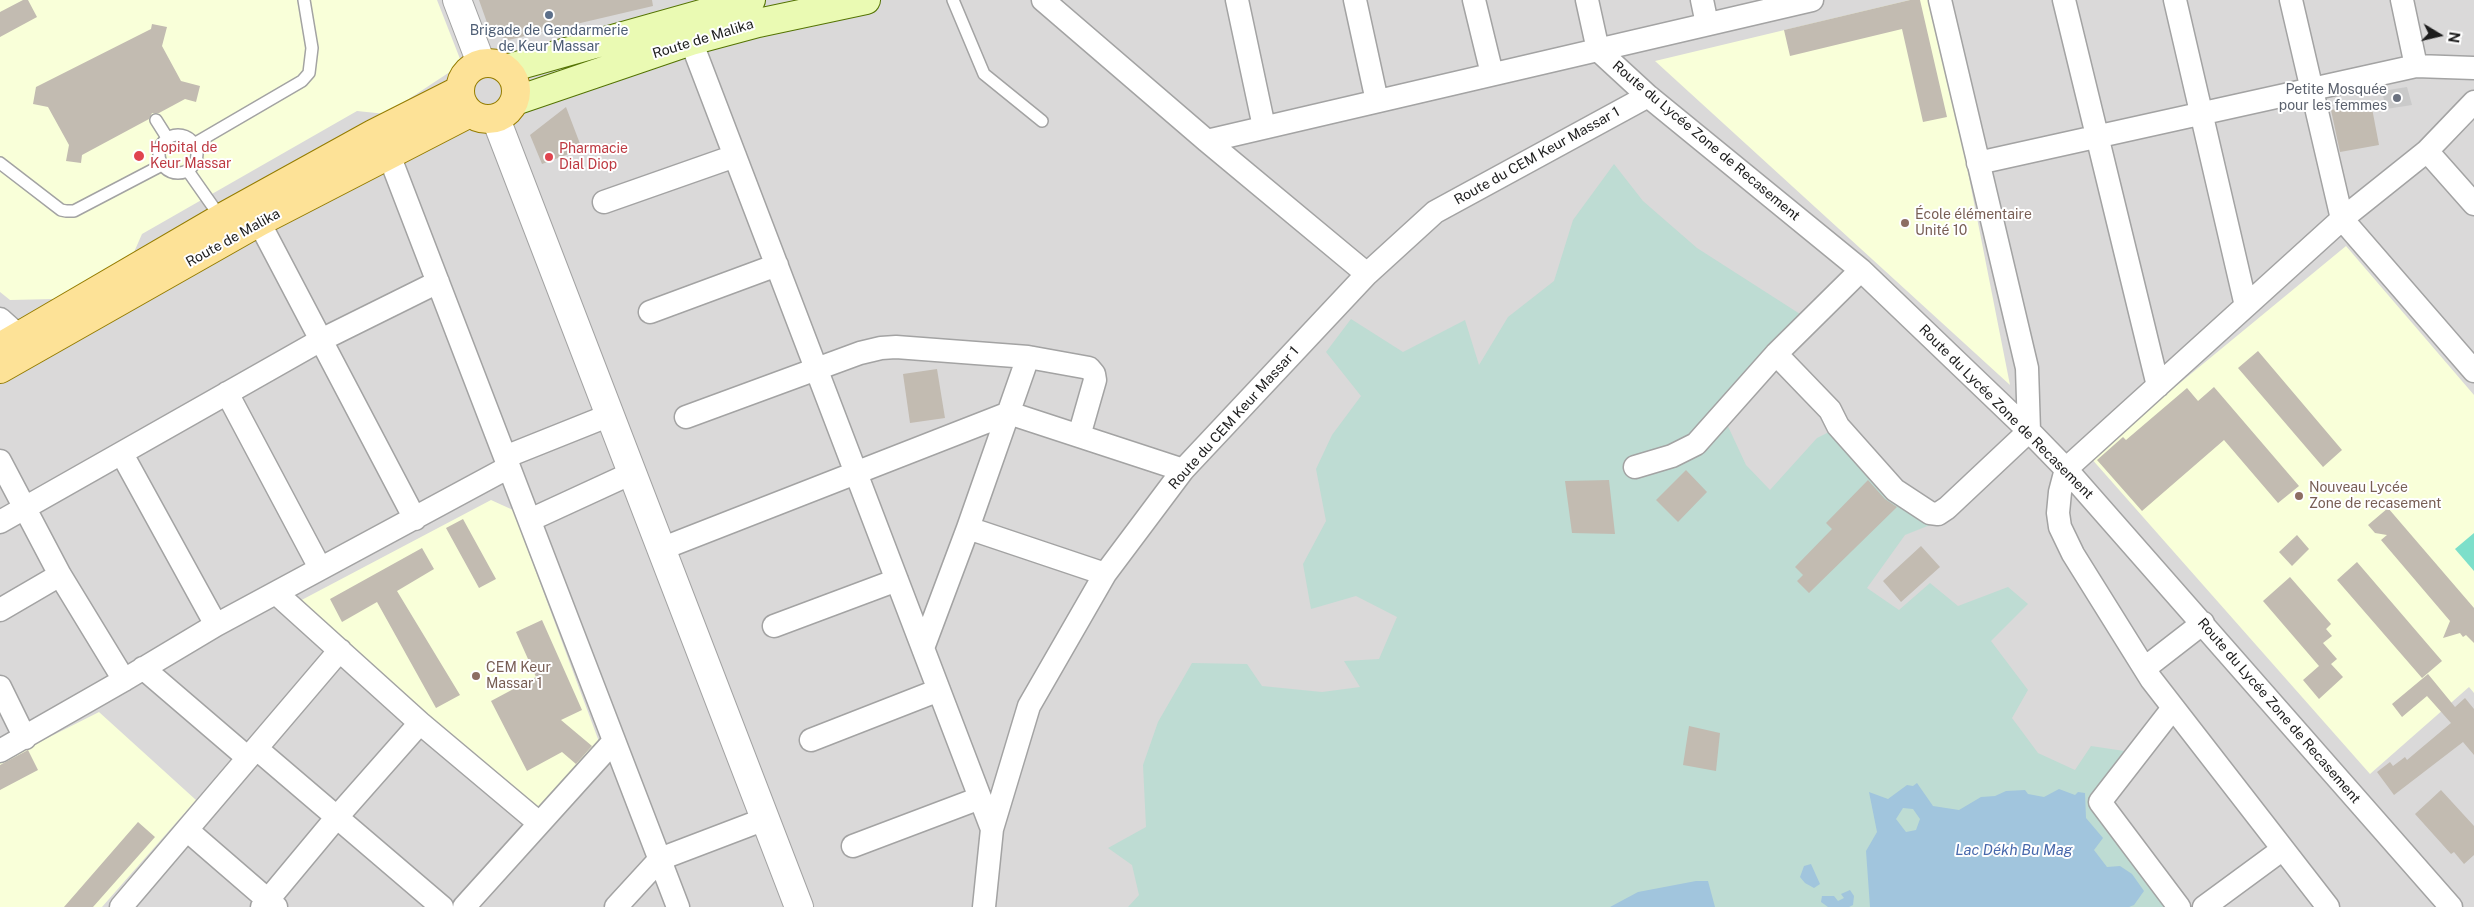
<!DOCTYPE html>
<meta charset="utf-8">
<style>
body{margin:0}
#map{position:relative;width:2474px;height:907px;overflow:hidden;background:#eeece1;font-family:"Public Sans",sans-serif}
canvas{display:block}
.north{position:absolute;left:2414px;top:10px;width:50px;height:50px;-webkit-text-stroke:4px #fff;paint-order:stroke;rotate:99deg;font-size:14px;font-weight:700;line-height:20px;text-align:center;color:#1c1c1c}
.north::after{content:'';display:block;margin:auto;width:18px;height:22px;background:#1c1c1c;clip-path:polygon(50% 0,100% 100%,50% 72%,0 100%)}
</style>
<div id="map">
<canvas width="2474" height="907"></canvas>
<div class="north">N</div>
</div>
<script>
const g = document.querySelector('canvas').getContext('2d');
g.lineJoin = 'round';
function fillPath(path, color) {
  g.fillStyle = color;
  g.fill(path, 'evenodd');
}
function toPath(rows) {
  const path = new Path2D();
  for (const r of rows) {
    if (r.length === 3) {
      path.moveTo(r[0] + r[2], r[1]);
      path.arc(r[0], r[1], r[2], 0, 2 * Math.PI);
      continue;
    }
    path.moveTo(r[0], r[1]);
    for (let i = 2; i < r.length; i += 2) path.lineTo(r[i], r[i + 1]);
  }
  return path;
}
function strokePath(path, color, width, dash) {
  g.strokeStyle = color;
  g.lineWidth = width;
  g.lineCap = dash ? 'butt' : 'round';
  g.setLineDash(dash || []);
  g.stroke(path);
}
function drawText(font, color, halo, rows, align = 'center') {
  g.font = font + ' "Public Sans",sans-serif';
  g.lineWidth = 4;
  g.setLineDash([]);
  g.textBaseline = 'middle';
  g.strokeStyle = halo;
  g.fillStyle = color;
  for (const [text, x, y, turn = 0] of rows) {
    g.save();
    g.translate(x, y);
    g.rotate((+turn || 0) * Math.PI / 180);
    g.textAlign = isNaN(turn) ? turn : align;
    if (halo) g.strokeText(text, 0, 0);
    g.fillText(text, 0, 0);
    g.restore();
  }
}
fillPath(toPath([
 [0,0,2474,0,2474,907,0,907]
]), '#dad9d9');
fillPath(toPath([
 [0,0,437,0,462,64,386,114,357,111,142,234,131,259,55,299,10,300,0,292],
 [1910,0,1934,0,2010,385,1655,61],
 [2346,246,2474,395,2474,693,2469,687,2370,774,2090,457],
 [491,500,513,510,601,747,538,816,294,604],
 [99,712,196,800,102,907,0,907,0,762]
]), '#f9ffd9');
fillPath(toPath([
 [2407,87,2412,105,2386,109,2382,91]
]), '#cacaca');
fillPath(toPath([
 [1614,164,1643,201,1697,248,1800,314,1726,422,1746,465,1770,490,1817,438,1837,428,1935,523,1905,535,1867,588,1899,610,1930,583,1958,606,2008,587,2028,604,1991,641,2028,690,2012,718,2038,753,2075,770,2091,746,2131,752,2103,788,2174,907,1128,907,1139,895,1132,865,1108,848,1146,827,1143,765,1158,722,1192,663,1247,664,1262,686,1322,692,1360,687,1344,661,1379,659,1397,617,1356,596,1311,609,1303,564,1326,521,1316,469,1332,435,1361,396,1326,352,1351,319,1403,352,1465,320,1479,365,1508,317,1554,281,1573,220]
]), '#bedcd3');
fillPath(toPath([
 [2474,533,2474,571,2455,549]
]), '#7ddfca');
fillPath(toPath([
 [1917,783,1933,806,1959,810,1981,797,1995,796,2006,791,2025,790,2028,794,2044,797,2059,789,2075,795,2078,792,2085,793,2086,818,2103,838,2094,850,2107,867,2120,866,2132,874,2144,891,2134,905,2129,907,1870,907,1866,851,1877,832,1869,792,1888,799,1907,785,1913,786],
 [1903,808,1913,809,1920,819,1916,830,1906,832,1896,819],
 [1811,864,1820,884,1814,888,1805,883,1800,877,1804,866],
 [1696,881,1708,881,1715,907,1610,907,1638,892],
 [1850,890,1854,896,1853,905,1849,907,1828,907,1821,902,1822,896,1834,896,1838,901,1844,898,1841,894]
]), '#a1c5dd');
fillPath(toPath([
 [23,0,28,0,37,17,0,37,0,12],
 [479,0,652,0,653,6,508,40,490,31],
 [1910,0,1920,0,1947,117,1923,122,1902,29,1790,56,1784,30],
 [152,24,167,27,162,46,181,81,200,86,196,102,185,99,159,113,152,113,149,119,82,155,81,163,66,161,69,145,48,107,33,104,36,87,151,29],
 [2371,103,2379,145,2340,152,2331,110],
 [566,107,582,149,542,164,530,135],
 [2258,351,2342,450,2323,467,2238,368],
 [937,369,945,418,910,423,903,374],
 [2214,387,2299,486,2278,503,2224,440,2142,511,2097,460,2123,437,2126,440,2187,388,2198,401],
 [1686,470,1707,492,1678,522,1656,500],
 [1609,480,1615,534,1572,533,1565,481],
 [1868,480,1885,499,1897,507,1809,593,1797,581,1803,575,1795,567,1832,529,1826,523],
 [2388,508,2474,608,2474,643,2466,635,2463,637,2460,633,2443,638,2450,621,2381,540,2387,535,2375,533,2368,525],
 [463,519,496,579,479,588,446,528],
 [2297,535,2309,549,2292,566,2279,552],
 [1921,546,1940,567,1901,602,1883,581],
 [422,548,434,569,397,591,460,695,436,708,377,602,342,622,330,599],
 [2357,562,2442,661,2422,678,2337,580],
 [2290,577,2331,624,2326,629,2332,636,2323,643,2337,659,2331,664,2343,677,2319,699,2303,680,2319,666,2263,601],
 [542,620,582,710,561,720,592,746,576,764,562,752,527,771,491,701,536,677,516,632],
 [2428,674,2455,707,2465,698,2474,709,2474,755,2463,742,2394,795,2377,772,2390,762,2393,766,2405,757,2407,760,2451,723,2427,696,2402,717,2392,704],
 [1689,726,1720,733,1716,771,1683,765],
 [28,750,38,770,0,790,0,765],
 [2441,790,2474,826,2474,855,2464,864,2454,852,2451,854,2415,814],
 [138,822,155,837,93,907,64,907]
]), '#c2bbb1');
const service = toPath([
 [953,0,984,74,1042,121],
 [156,120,168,139],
 [178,154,19],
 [194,144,302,81,309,73,312,48,304,0],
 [0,163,61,210,66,211,74,211,162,165],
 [188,171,221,218]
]);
const minor = toPath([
 [1043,0,1207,141,1367,274],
 [1237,0,1264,127],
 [1355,0,1377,101],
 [1474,0,1492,74],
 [1587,0,1598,50,1648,96,1861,270,2029,431,2066,469,2451,907],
 [1702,0,1707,24],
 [2064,0,2158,386],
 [2175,0,2246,306],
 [2291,0,2342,219,2474,371],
 [2402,0,2416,66],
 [691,41,992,829],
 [1207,141,1812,0],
 [2427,151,2474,204],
 [389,155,678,907],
 [1978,163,2416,66,2474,68],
 [604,202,735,156],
 [259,222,415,519],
 [650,312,777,265],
 [0,319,19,336],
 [1776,354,1830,410,1838,426,1895,490,1930,513,1938,514,1947,508,2029,431,2027,368,1940,0],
 [227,393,320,568],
 [686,417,860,353,881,348,896,347,1028,357,1089,368,1094,374,1095,380,1079,436],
 [122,454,216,625],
 [505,457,610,415],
 [0,461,60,575,124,680],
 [1635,467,1672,456,1696,444,1776,354,1861,270],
 [530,520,632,473],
 [0,522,321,340,438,282],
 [968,528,1105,574],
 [661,549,1009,413,1183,470],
 [276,593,420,723,539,823],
 [0,610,60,575],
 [774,626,897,580],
 [923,648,968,528,1028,357],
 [143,668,248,758],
 [2145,668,2203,623],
 [0,687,25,738],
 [2173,708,2100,802,2179,907],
 [811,740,939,690],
 [257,749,442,907],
 [0,751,124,680,216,625,509,467],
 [187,830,276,907],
 [853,846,980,798],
 [121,907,340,650],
 [262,907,337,817,420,723],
 [464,907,614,741],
 [616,907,660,859,765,819],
 [984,907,992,829,1029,706,1105,574,1183,470,1367,274,1435,212,1648,96],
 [2204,907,2283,849],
 [2328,907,2151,679,2073,554,2060,527,2058,513,2060,492,2066,469,2342,219,2427,151,2474,102]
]);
const tertiary = toPath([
 [457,0,481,63],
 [496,119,799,907]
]);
const secondary = toPath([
 [506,69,751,0],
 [515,101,691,41,758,23,866,0]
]);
const primary = toPath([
 [488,91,28],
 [0,347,221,218,373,134,460,90],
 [0,369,259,222,470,113]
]);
strokePath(service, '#a3a3a3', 14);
strokePath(minor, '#a3a3a3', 25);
strokePath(tertiary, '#a3a3a3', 30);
strokePath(secondary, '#547303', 30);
strokePath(primary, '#947c00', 30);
strokePath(service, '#fff', 11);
strokePath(minor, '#fff', 22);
strokePath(tertiary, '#fff', 28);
strokePath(secondary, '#eafab3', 28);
strokePath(primary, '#fde297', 28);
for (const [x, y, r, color] of [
 [549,15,5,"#5c6f8a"],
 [2397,98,5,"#6b7280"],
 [139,156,6,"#e0444e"],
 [549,157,5,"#e0444e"],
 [1905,223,5,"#8d6e63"],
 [2299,496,5,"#8d6e63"],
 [476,676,5,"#8d6e63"]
]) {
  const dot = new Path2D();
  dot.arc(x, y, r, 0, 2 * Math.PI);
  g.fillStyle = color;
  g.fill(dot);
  strokePath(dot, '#fff', 2);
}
drawText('14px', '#4e5e75', '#fff', [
 ["Brigade de Gendarmerie",549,31],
 ["de Keur Massar",549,47]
]);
drawText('14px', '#1c1c1c', '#fff', [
 ["Route de Malika",703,39,-17],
 ["Route du Lycée Zone de Recasement",1706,141,40],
 ["Route du CEM Keur Massar 1",1537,156,-29],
 ["Route de Malika",233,238,-29],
 ["Route du Lycée Zone de Recasement",2006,412,45],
 ["Route du CEM Keur Massar 1",1234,418,-48],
 ["Route du Lycée Zone de Recasement",2279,711,49]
]);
drawText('14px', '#5b616d', '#fff', [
 ["Petite Mosquée",2387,90],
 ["pour les femmes",2387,106]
], 'right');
drawText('14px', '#be3a42', '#fff', [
 ["Hopital de",150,148],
 ["Keur Massar",150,164],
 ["Pharmacie",559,149],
 ["Dial Diop",559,165]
], 'left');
drawText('14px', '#785e54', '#fff', [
 ["École élémentaire",1915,215],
 ["Unité 10",1915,231],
 ["Nouveau Lycée",2309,488],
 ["Zone de recasement",2309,504],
 ["CEM Keur",486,668],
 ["Massar 1",486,684]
], 'left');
drawText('italic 15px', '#4869ac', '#fff', [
 ["Lac Dékh Bu Mag",2014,850]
]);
</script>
